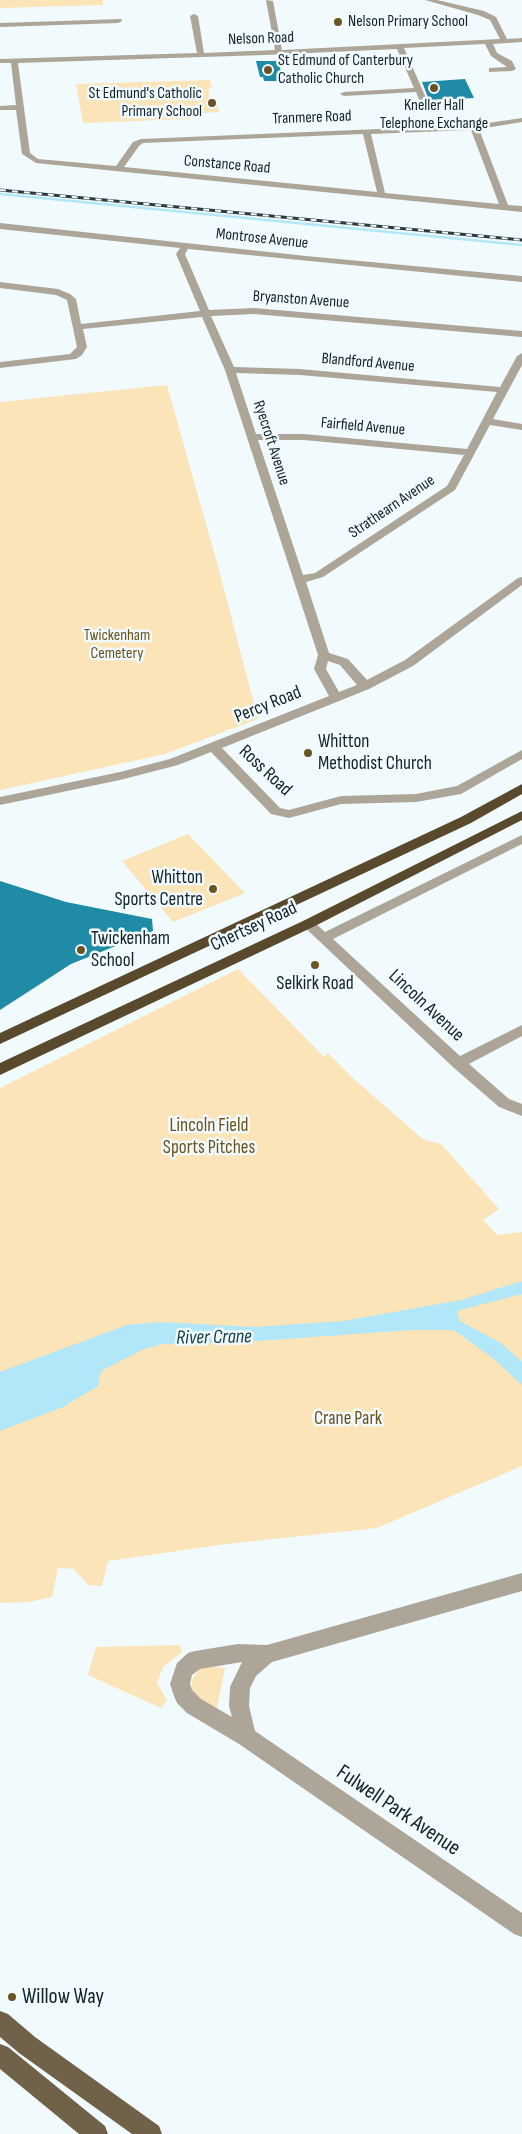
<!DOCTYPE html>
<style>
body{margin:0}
canvas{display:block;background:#f1fafd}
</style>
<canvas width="522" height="2134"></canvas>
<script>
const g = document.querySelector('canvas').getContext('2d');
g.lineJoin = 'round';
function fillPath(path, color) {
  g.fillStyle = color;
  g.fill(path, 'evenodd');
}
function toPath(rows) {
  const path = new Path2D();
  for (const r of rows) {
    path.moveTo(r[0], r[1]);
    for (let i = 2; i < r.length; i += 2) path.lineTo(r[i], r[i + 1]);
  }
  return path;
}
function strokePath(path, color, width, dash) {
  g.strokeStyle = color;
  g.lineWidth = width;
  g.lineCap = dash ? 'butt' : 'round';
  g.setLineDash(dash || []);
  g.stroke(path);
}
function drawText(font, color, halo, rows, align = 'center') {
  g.font = font + ' "Sofia Sans Condensed",sans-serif';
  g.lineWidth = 5;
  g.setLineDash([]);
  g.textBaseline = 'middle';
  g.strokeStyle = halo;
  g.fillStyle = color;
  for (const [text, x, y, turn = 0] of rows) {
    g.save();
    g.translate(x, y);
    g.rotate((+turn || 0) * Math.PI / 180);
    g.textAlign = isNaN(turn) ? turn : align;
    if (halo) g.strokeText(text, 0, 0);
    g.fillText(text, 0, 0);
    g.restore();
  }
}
fillPath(toPath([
 [0,0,103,0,103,5,0,8],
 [210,80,212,88,208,89,210,101,217,101,219,112,190,114,190,119,83,123,76,84],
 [167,385,220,574,258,719,165,754,0,790,0,402],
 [188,834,245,893,173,922,122,861],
 [238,969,324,1057,328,1053,355,1080,424,1140,441,1144,499,1209,483,1220,497,1235,522,1232,522,1466,377,1528,226,1544,108,1561,102,1586,88,1585,74,1569,58,1568,52,1597,29,1602,0,1603,0,1088],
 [180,1645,182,1652,163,1667,157,1683,167,1700,161,1708,88,1675,96,1647],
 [213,1667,225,1668,216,1713,190,1691,193,1678,200,1668]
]), '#fbe4b8');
fillPath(toPath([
 [522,1281,522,1294,457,1311,460,1321,501,1343,522,1362,522,1385,495,1360,454,1330,412,1330,243,1342,163,1344,142,1350,101,1371,98,1386,63,1407,0,1431,0,1372,127,1325,160,1322,255,1327,343,1321,461,1300]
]), '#b2e7f9');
strokePath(toPath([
 [0,194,522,245]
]), '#b2e7f9', 2.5);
fillPath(toPath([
 [256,61,278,61,284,81,264,81,263,77,260,77],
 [465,79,474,98,429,100,422,82],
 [0,881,66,902,152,919,153,931,71,964,0,1010]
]), '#208ba6');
fillPath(toPath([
 [266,0,273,1,282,50,500,39,490,20,478,15,425,0,437,0,484,11,496,17,507,39,522,38,522,42,493,44,497,53,512,61,516,69,512,71,489,72,489,68,507,67,491,56,485,44,404,48,430,107,426,109,422,107,416,92,344,96,340,94,344,92,414,88,397,49,265,55,18,63,30,153,38,159,116,166,133,142,141,139,474,125,522,118,522,122,479,129,508,205,522,206,522,212,36,163,22,154,16,110,0,110,0,106,16,105,11,63,0,63,0,59,197,53,190,16,194,14,198,16,204,53,275,50,266,0],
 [471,130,499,204,385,193,371,134,471,130],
 [363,134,377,192,124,167,139,146,143,143,363,134],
 [121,19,122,21,118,23,0,27,0,23,121,19],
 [0,223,306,256,522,276,522,282,188,249,185,254,209,310,254,308,522,331,522,337,254,314,211,316,234,367,300,369,500,387,517,356,522,353,522,365,493,419,522,424,522,430,490,425,455,490,323,577,306,582,329,653,348,659,367,680,405,660,518,578,522,577,522,585,413,666,369,689,222,748,280,808,289,810,341,796,416,794,457,786,522,750,522,759,461,794,416,802,341,804,289,818,271,814,211,752,178,765,120,780,0,805,0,797,120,772,170,759,329,696,314,669,318,655,225,370,202,317,83,329,87,347,82,355,76,359,0,368,0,362,70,354,77,347,67,300,56,295,0,288,0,282,58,289,70,294,76,299,81,324,200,311,176,254,180,248,0,229,0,223],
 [236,373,300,375,497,392,467,449,304,434,256,434,236,373],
 [258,440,304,440,464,455,447,486,315,573,303,575,258,440],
 [328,661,340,665,357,685,339,692,326,669,328,661],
 [522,835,522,844,333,939,460,1056,522,1025,522,1036,469,1064,509,1099,522,1104,522,1116,499,1107,453,1067,301,924,303,921,308,919,313,921,325,932,522,835],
 [522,1573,522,1591,272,1662,256,1676,250,1688,249,1706,255,1731,522,1913,522,1937,514,1934,239,1744,187,1713,177,1703,174,1696,170,1684,177,1663,188,1653,195,1651,238,1644,267,1645,522,1573],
 [242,1662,230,1687,229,1706,232,1717,201,1699,192,1690,190,1684,192,1675,200,1669,242,1662]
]), '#ada698');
fillPath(toPath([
 [0,2011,8,2014,35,2037,159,2126,162,2134,132,2134,19,2053,0,2037,0,2011],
 [0,2044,8,2047,105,2126,108,2134,79,2134,0,2069,0,2044]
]), '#6f6249');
fillPath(toPath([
 [522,784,522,794,471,823,0,1044,0,1033,461,817,522,784],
 [522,811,522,820,313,927,0,1075,0,1063,303,921,522,811]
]), '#594a2d');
const rail = toPath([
 [0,190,522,240]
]);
strokePath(rail, '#2c3b40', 3);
strokePath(rail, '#f1fafd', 2, [6]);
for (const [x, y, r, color] of [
 [338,22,5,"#6b5424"],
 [268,70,5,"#6b5424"],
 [434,88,5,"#6b5424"],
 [212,103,5,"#6b5424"],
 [308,753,5,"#6b5424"],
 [213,889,5,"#6b5424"],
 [81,950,5,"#6b5424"],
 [315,965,5,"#6b5424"],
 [12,1997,5,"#6b5424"]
]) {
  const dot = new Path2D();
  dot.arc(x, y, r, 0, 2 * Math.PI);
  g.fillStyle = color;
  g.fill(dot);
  strokePath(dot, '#f1fafd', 2);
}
drawText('16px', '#122227', '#f1fafd', [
 ["Nelson Primary School",348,22],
 ["St Edmund of Canterbury",278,61],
 ["Catholic Church",278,79],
 ["St Edmund's Catholic",202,94,"right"],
 ["Primary School",202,112,"right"],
 ["Kneller Hall",434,106,"center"],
 ["Telephone Exchange",434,124,"center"]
], 'left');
drawText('16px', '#122227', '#f1fafd', [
 ["Nelson Road",261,39,-2],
 ["Tranmere Road",312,118,-2],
 ["Constance Road",227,165,5],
 ["Montrose Avenue",262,239,6],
 ["Bryanston Avenue",301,300,4],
 ["Blandford Avenue",368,363,5],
 ["Fairfield Avenue",363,427,5],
 ["Ryecroft Avenue",271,443,72],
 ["Strathearn Avenue",392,507,-34]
]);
drawText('16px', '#6c531d', '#f1fafd', [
 ["Twickenham",117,636],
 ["Cemetery",117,654]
]);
drawText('19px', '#122227', '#f1fafd', [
 ["Percy Road",268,705,-22],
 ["Ross Road",265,771,43],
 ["Chertsey Road",254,927,-25],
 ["Lincoln Avenue",426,1006,43]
]);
drawText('19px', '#122227', '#f1fafd', [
 ["Whitton",318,742],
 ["Methodist Church",318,764],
 ["Whitton",203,878,"right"],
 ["Sports Centre",203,900,"right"],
 ["Twickenham",91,939],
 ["School",91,961],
 ["Selkirk Road",315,984,"center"]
], 'left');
drawText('19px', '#6c531d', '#f1fafd', [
 ["Lincoln Field",209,1126],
 ["Sports Pitches",209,1148],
 ["Crane Park",348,1419]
]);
drawText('italic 20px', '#15414d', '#f1fafd', [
 ["River Crane",214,1338,-1]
]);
drawText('22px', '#122227', '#f1fafd', [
 ["Fulwell Park Avenue",398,1811,34]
]);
drawText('22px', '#122227', '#f1fafd', [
 ["Willow Way",22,1997]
], 'left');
</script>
